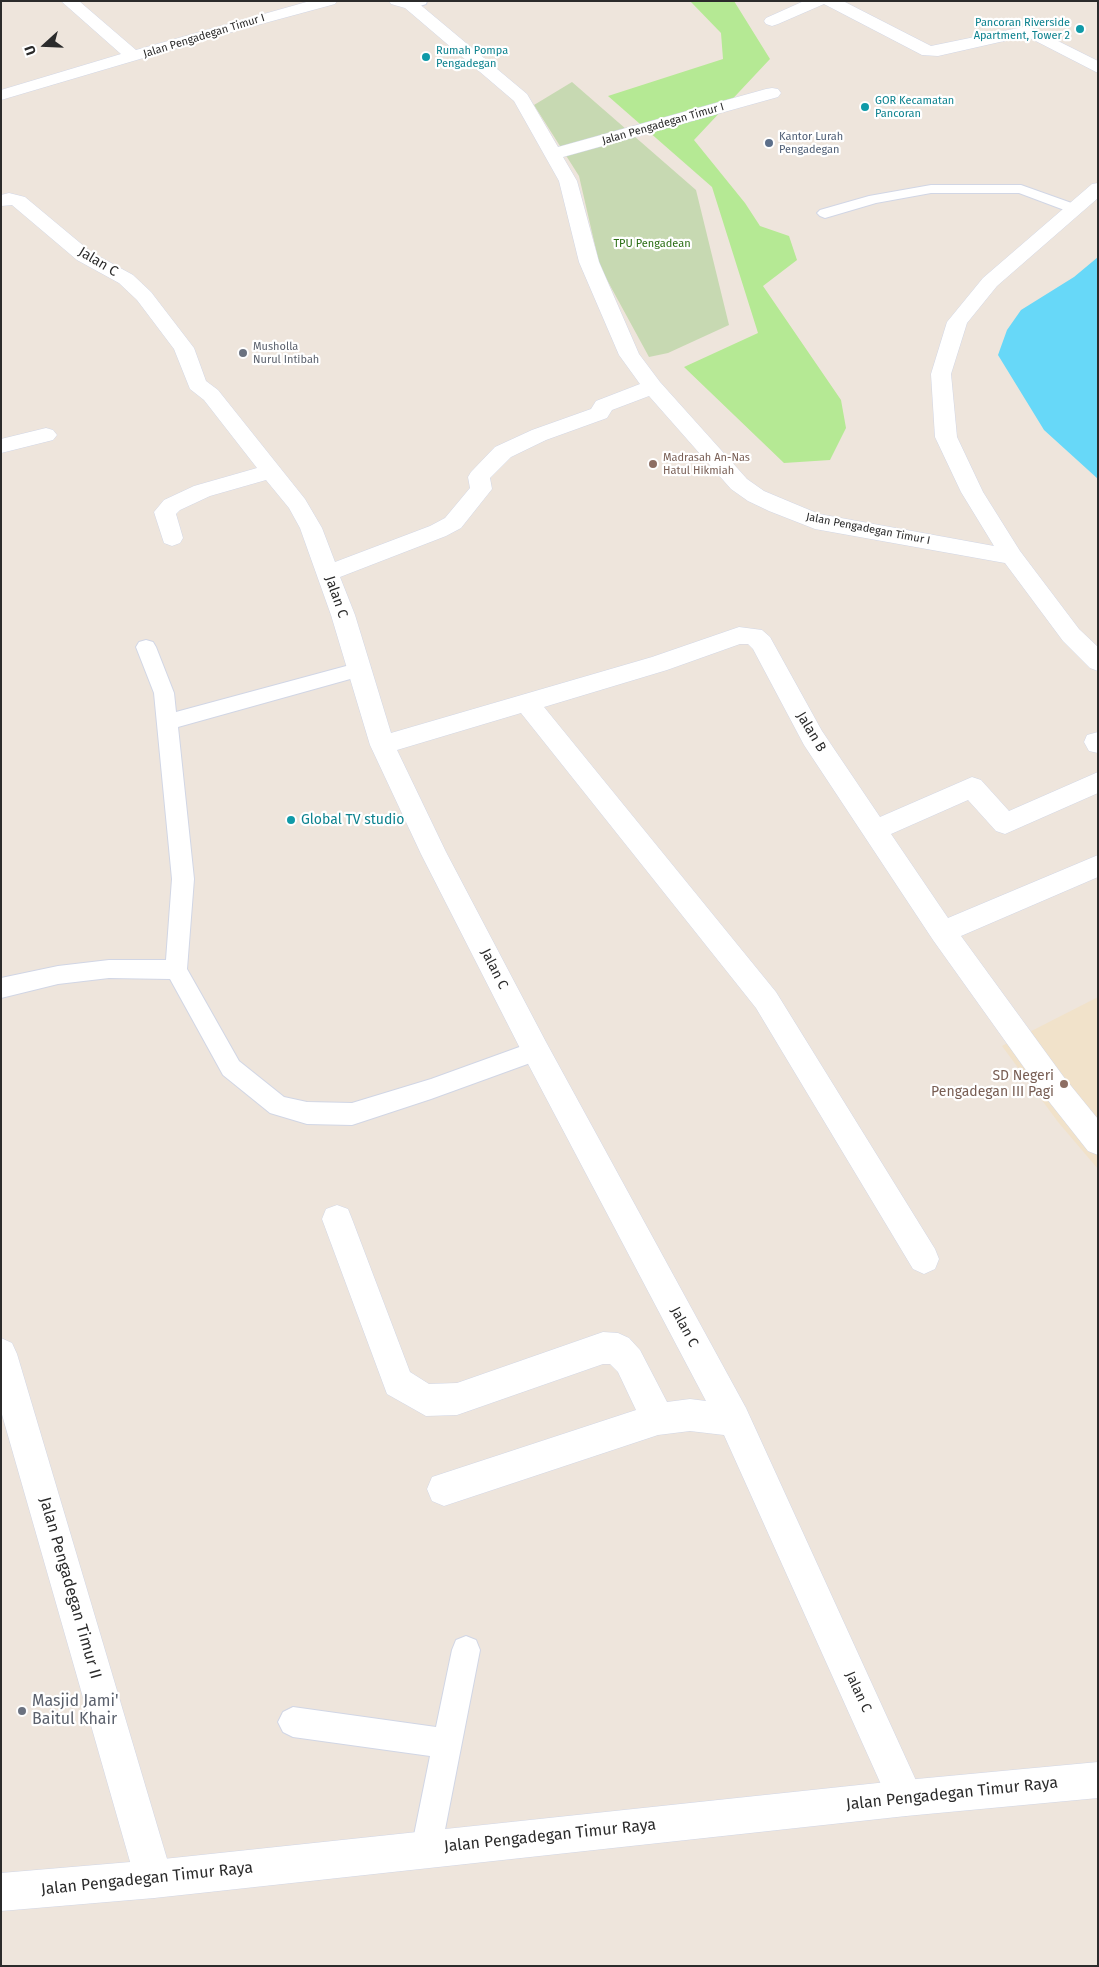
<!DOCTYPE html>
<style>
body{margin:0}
#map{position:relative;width:1099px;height:1967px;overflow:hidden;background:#eee5dc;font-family:"Fira Sans",sans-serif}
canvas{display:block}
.frame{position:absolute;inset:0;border:2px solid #2b2b2b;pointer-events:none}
.north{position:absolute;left:20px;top:20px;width:50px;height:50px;-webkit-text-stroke:4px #fff;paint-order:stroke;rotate:250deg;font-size:14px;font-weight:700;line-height:20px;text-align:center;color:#2b2b2b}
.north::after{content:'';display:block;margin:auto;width:18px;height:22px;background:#2b2b2b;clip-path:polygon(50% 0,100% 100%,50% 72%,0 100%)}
</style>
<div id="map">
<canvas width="1099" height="1967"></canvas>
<div class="frame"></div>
<div class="north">U</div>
</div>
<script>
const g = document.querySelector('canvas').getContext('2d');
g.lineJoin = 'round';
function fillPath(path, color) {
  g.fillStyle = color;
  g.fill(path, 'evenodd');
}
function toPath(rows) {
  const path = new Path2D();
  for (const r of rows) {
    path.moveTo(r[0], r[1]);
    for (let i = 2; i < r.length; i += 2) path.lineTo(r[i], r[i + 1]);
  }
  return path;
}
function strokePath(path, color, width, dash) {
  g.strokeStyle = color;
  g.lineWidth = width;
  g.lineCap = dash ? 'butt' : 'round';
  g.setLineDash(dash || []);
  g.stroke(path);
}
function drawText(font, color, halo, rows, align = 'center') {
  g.font = font + ' "Fira Sans",sans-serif';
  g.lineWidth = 4.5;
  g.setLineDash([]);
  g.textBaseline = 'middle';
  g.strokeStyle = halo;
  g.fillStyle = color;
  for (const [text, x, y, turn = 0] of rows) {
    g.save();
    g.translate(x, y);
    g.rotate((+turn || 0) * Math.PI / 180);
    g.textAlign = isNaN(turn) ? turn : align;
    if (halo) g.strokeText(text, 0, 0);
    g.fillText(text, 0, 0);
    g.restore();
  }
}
fillPath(toPath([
 [1098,997,1098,1169,1058,1122,1002,1046]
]), '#f1e2ca');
fillPath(toPath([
 [690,1,734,1,770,59,694,140,745,203,760,226,789,236,797,260,763,286,841,400,846,428,830,460,784,463,684,367,758,333,712,187,608,96,723,59,721,33]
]), '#b5e994');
fillPath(toPath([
 [572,82,696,190,729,325,668,353,649,357,600,267,579,176,534,105]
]), '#c7d9b2');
fillPath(toPath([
 [1098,257,1098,479,1044,430,998,355,1007,330,1021,310,1074,277]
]), '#67d8f8');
const lane = toPath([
 [409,1,427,1,426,4,411,9,404,5,409,1],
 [931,185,1021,185,1080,206,1083,209,1080,212,1075,214,1019,193,931,193,876,203,825,218,820,216,817,213,820,210,869,196,931,185],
 [146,640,153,642,156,647,174,693,176,712,361,662,368,664,371,669,368,674,361,676,178,727,194,879,187,969,239,1061,284,1097,307,1102,352,1103,431,1079,536,1041,544,1044,548,1051,544,1058,431,1099,352,1125,307,1124,270,1113,223,1075,170,979,109,978,58,984,1,998,1,978,58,966,109,960,166,960,172,879,154,693,136,647,139,642,146,640],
 [466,1636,476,1640,480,1650,441,1850,437,1861,426,1865,415,1861,411,1850,430,1756,293,1737,283,1732,278,1722,283,1712,293,1707,436,1727,452,1650,456,1640,466,1636]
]);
const street = toPath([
 [61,1,79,1,136,50,310,1,337,1,335,4,228,33,1,100,1,90,121,54,61,1],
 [389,1,417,2,527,94,558,147,766,89,772,88,778,89,781,93,778,97,563,157,577,181,599,262,639,354,660,382,747,479,764,491,819,514,994,546,961,492,935,437,931,374,947,322,983,278,1092,184,1098,183,1098,198,997,286,967,323,951,374,957,437,983,492,1020,551,1079,629,1098,647,1098,671,1090,668,1063,641,1005,563,815,529,769,511,748,501,731,489,649,396,612,410,607,418,546,440,511,457,490,478,492,489,461,528,446,536,340,577,355,615,391,733,652,657,739,627,762,630,770,637,822,731,880,817,972,777,981,780,1009,811,1098,772,1098,793,1005,834,996,831,968,800,891,834,948,918,1098,855,1098,877,961,936,1063,1076,1098,1119,1098,1155,1088,1151,1043,1094,933,940,804,745,753,649,748,644,740,644,667,670,544,707,776,992,935,1249,939,1259,935,1269,924,1274,913,1269,756,1008,521,713,397,750,446,852,546,1042,746,1408,924,1798,919,1811,906,1816,893,1811,724,1435,690,1431,658,1435,444,1506,432,1501,427,1489,432,1477,636,1410,618,1372,610,1364,603,1364,457,1415,426,1416,387,1394,322,1219,326,1209,337,1205,348,1209,352,1219,410,1372,429,1384,457,1383,603,1332,618,1333,629,1338,640,1350,667,1402,690,1399,706,1401,526,1060,421,854,370,745,331,615,300,528,289,508,266,480,210,496,180,510,176,514,183,538,180,543,172,546,164,543,154,512,164,500,194,486,257,468,204,400,190,389,174,349,137,300,119,283,77,260,12,205,1,206,1,195,9,193,25,197,91,252,133,275,151,292,194,348,206,381,218,390,305,499,322,528,335,562,430,526,445,518,470,488,468,477,471,472,495,447,532,430,591,409,596,401,640,384,619,355,579,262,559,181,514,101,405,8,391,4,389,1],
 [804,1,843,1,931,46,1028,26,1098,61,1098,73,1026,36,938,56,922,55,824,4,778,24,772,26,766,24,764,21,766,18,804,1],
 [46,428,53,430,57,435,53,440,1,453,1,439,46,428],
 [1098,732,1098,753,1089,751,1084,742,1087,735,1098,732],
 [1,1338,12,1343,17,1354,173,1879,167,1892,154,1898,141,1892,135,1879,1,1411,1,1338]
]);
const secondary = toPath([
 [1098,1762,1098,1798,906,1816,154,1898,1,1911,1,1873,154,1860,906,1780,1098,1762]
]);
strokePath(lane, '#d1d6e5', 2);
strokePath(street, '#d1d6e5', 1);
strokePath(secondary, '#d1d6e5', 1);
fillPath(lane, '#fff');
fillPath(street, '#fff');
fillPath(secondary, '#fff');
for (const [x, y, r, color] of [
 [1080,29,5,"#0f9aa8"],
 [426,57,5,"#0f9aa8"],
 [865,107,5,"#0f9aa8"],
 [769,143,5,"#5c6f8a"],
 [243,353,5,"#6b7280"],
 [653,464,5,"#8d6e63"],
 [291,820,5,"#0f9aa8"],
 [1064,1084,5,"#8d6e63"],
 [22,1711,5,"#6b7280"]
]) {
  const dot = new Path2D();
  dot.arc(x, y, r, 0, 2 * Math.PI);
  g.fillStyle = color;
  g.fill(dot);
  strokePath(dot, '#fff', 2);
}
drawText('11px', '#0d838f', '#fff', [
 ["Pancoran Riverside",1070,23,"right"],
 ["Apartment, Tower 2",1070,36,"right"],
 ["Rumah Pompa",436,51],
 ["Pengadegan",436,64],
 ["GOR Kecamatan",875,101],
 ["Pancoran",875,114]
], 'left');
drawText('11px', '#2b2b2b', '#fff', [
 ["Jalan Pengadegan Timur I",204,36,-17],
 ["Jalan Pengadegan Timur I",663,124,-16],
 ["Jalan Pengadegan Timur I",868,529,11]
]);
drawText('11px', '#4e5e75', '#fff', [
 ["Kantor Lurah",779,137],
 ["Pengadegan",779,150]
], 'left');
drawText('11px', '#2b6e14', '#fff', [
 ["TPU Pengadean",652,244]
]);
drawText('11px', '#5b616d', '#fff', [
 ["Musholla",253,347],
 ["Nurul Intibah",253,360]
], 'left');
drawText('11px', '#785e54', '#fff', [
 ["Madrasah An-Nas",663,458],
 ["Hatul Hikmiah",663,471]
], 'left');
drawText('14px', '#2b2b2b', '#fff', [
 ["Jalan C",98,262,31],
 ["Jalan C",336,597,71],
 ["Jalan B",811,732,59],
 ["Jalan C",494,969,63],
 ["Jalan C",684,1327,62],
 ["Jalan C",858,1692,65]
]);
drawText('14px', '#0d838f', '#fff', [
 ["Global TV studio",301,820]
], 'left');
drawText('14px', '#785e54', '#fff', [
 ["SD Negeri",1054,1076],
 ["Pengadegan III Pagi",1054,1092]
], 'right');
drawText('16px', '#2b2b2b', '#fff', [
 ["Jalan Pengadegan Timur II",70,1588,74],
 ["Jalan Pengadegan Timur Raya",952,1794,-6],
 ["Jalan Pengadegan Timur Raya",550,1836,-6],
 ["Jalan Pengadegan Timur Raya",147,1879,-6]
]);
drawText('16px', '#5b616d', '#fff', [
 ["Masjid Jami'",32,1702],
 ["Baitul Khair",32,1720]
], 'left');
</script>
